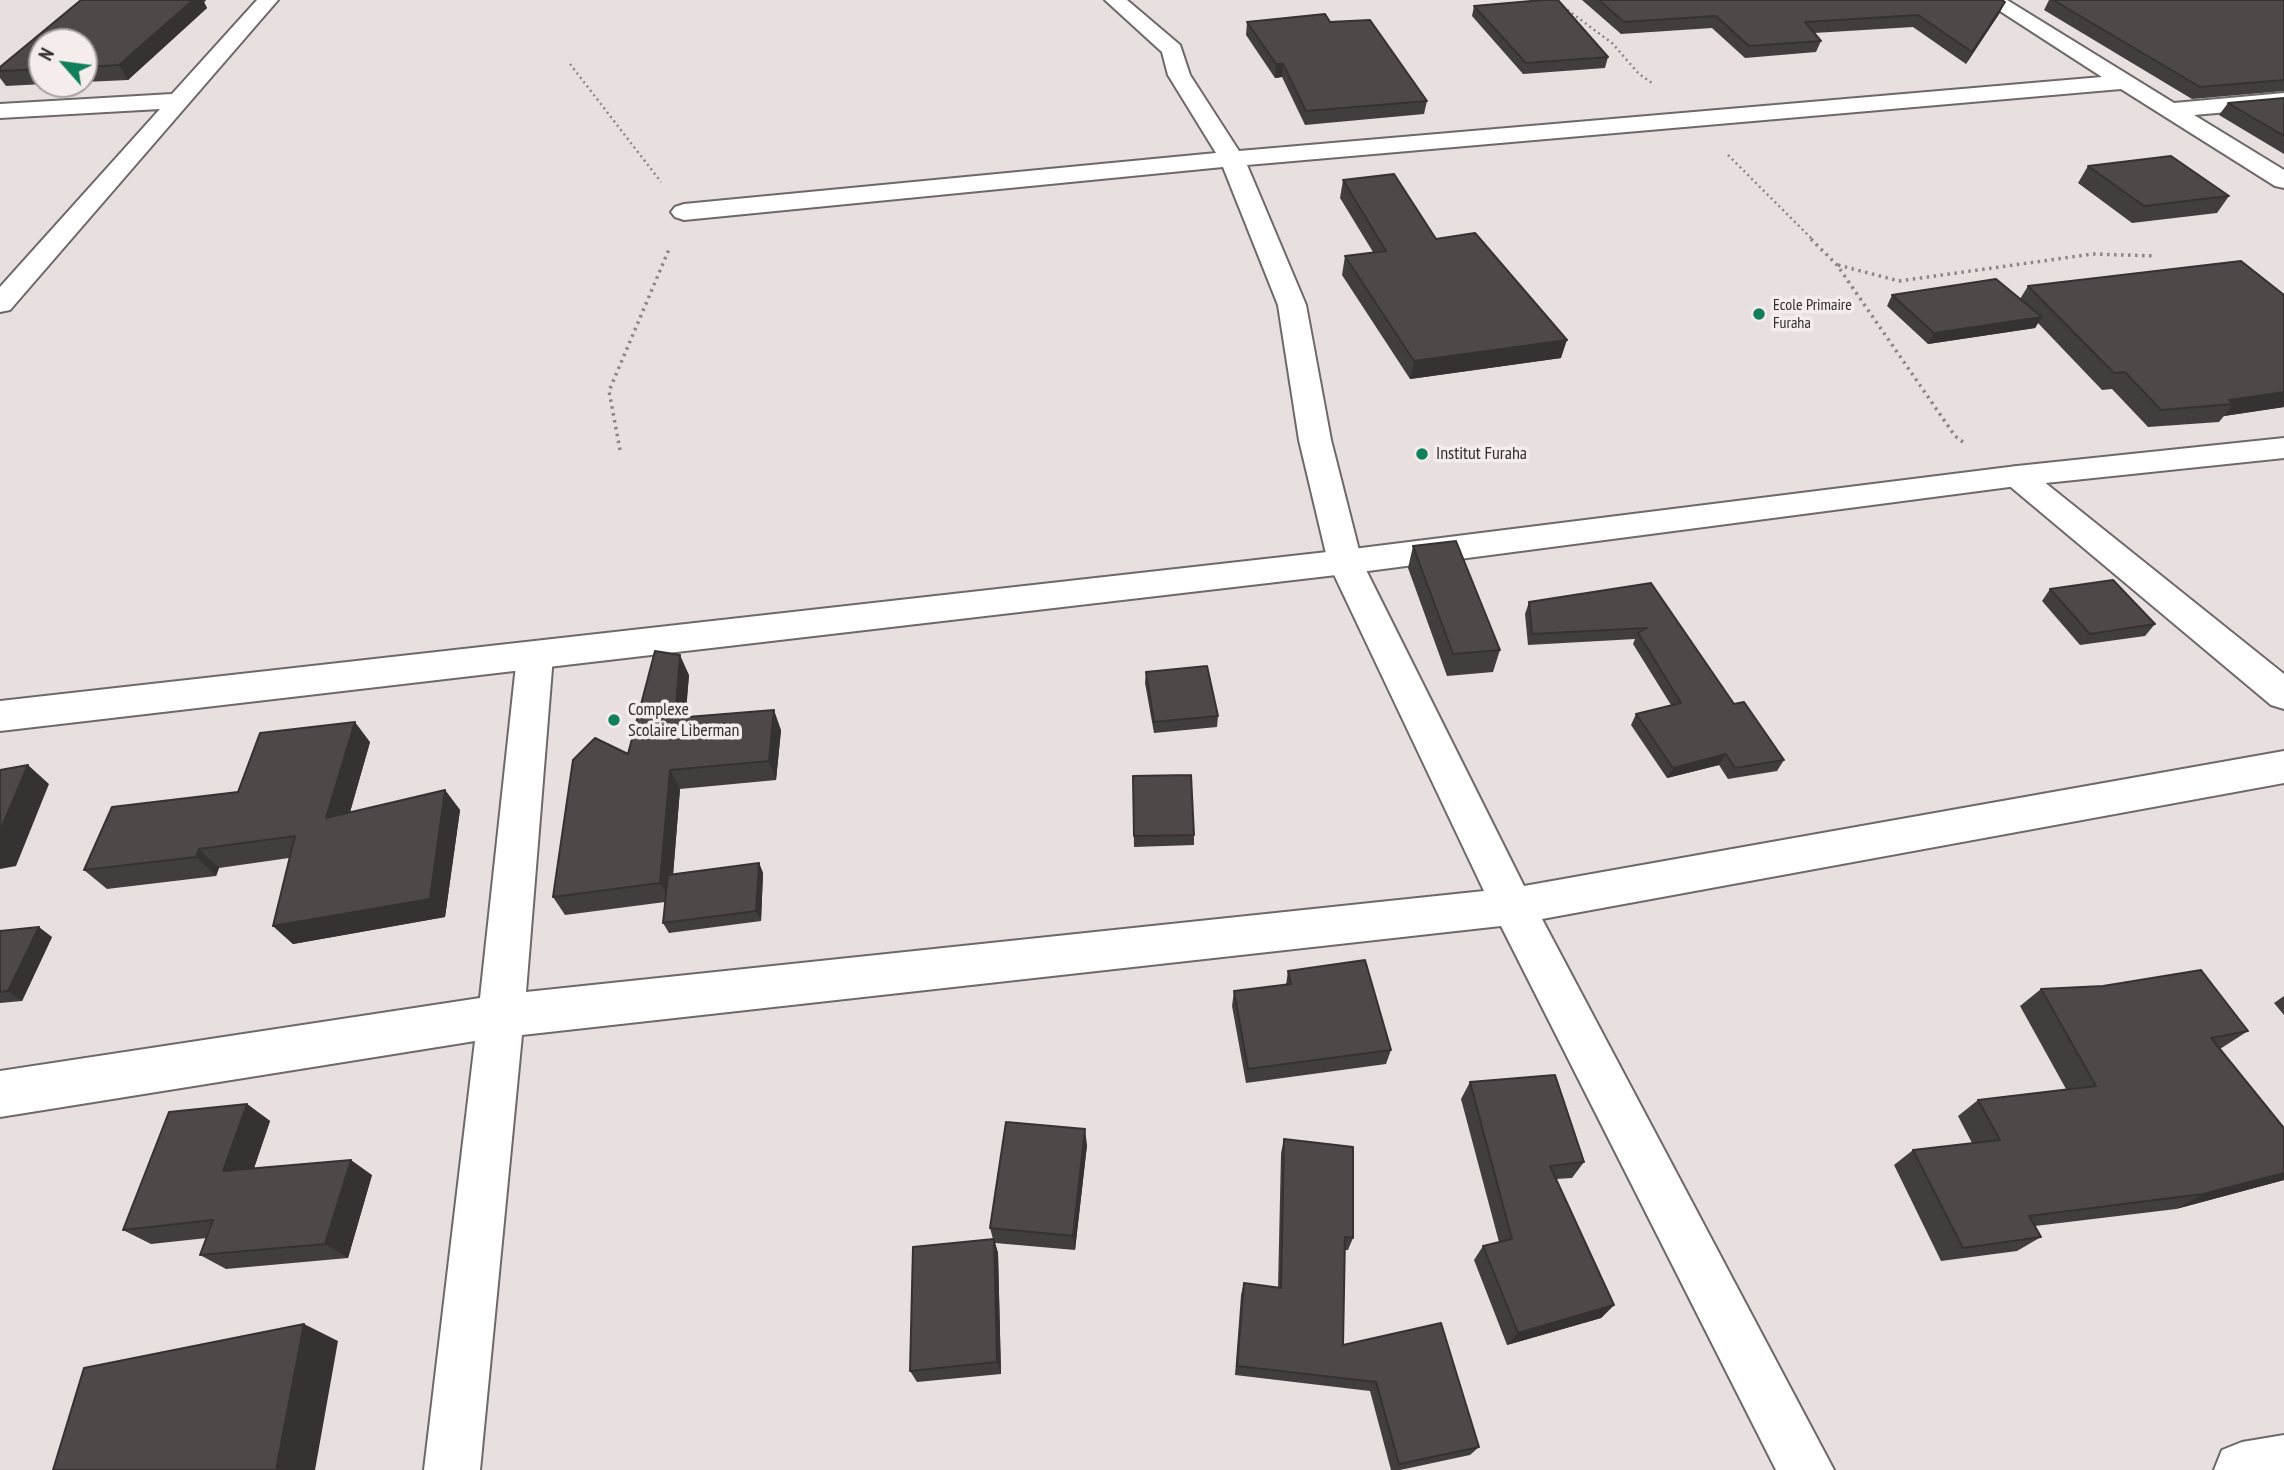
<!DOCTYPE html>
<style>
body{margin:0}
#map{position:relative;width:2284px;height:1470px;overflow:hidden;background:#e7e0df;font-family:"PT Sans Narrow",sans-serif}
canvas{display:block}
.north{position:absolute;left:28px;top:28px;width:70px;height:70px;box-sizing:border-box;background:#f4edec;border:2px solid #a6a1a0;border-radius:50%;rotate:298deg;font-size:19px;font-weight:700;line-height:28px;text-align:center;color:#312e2e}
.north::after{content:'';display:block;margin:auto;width:24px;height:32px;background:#117f5b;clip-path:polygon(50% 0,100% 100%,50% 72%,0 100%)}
</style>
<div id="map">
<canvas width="2284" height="1470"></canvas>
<div class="north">N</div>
</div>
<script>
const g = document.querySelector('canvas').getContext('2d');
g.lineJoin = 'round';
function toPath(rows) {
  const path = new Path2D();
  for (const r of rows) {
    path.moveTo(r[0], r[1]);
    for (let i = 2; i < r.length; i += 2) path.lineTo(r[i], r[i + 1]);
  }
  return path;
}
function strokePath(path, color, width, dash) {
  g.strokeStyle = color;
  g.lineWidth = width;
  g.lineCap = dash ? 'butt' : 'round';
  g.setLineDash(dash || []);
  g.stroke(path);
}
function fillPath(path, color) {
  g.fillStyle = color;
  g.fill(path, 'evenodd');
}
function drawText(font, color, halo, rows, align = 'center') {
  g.font = font + ' "PT Sans Narrow",sans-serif';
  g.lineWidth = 7;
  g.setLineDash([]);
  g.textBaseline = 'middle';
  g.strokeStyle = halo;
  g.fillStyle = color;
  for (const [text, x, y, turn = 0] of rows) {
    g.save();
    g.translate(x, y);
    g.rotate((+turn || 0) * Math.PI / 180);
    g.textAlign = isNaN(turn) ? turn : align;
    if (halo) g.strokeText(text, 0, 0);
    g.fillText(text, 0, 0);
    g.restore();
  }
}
const minor = toPath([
 [257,0,278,0,10,310,0,312,0,287,160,109,0,118,0,104,172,94,257,0],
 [1105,0,1127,0,1180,45,1190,75,1239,151,2102,77,1983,0,2007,0,2174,103,2284,93,2284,107,2194,115,2284,170,2284,188,2275,186,2121,89,1247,165,1306,305,1331,440,1362,562,1524,886,2284,751,2284,783,1542,919,1834,1470,1776,1470,1501,926,522,1035,480,1470,424,1470,475,1041,0,1117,0,1071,480,998,517,656,522,646,535,643,548,646,553,656,526,992,1484,891,1328,562,1299,440,1278,305,1223,167,684,220,675,217,671,212,675,207,684,204,1216,153,1168,75,1162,52,1105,0],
 [2017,466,2028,469,2284,674,2284,709,2271,705,2006,483,2001,476,2006,469,2017,466],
 [2284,1435,2284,1470,2214,1470,2222,1450,2242,1442,2284,1435]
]);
const tertiary = toPath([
 [2284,438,2284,458,2017,486,1345,574,0,731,0,701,1345,550,2017,466,2284,438]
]);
strokePath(minor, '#6e6968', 4);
strokePath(tertiary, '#6e6968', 4);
strokePath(toPath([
 [1554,0,1612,43,1639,74,1652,83],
 [570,64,661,182],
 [1728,155,1813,240]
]), '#8b8685', 2.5, [2, 3.5]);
strokePath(toPath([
 [1811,239,1837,265,1955,436,1963,442],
 [1838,265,1899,281,2093,254,2156,256],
 [620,450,609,391,670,247]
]), '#8b8685', 3.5, [2.5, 4.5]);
fillPath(minor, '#fff');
fillPath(tertiary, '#fff');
fillPath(toPath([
 [81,0,206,0,204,2,207,8,128,80,84,82,84,42,42,42,42,84,44,84,6,86,0,78,0,67],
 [1582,0,2002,0,2005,2,1999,14,1966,64,1913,27,1814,33,1821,41,1816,52,1745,58,1712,28,1621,34],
 [2049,0,2284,0,2284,91,2192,99,2044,10],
 [1474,6,1608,57,1605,68,1523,74,1472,16],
 [1247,22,1330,22,1427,101,1424,114,1305,125,1282,77,1275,78,1246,35],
 [2284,98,2284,154,2219,115,2228,103],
 [2088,166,2229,196,2217,213,2132,223,2078,183],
 [1343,180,1436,239,1561,358,1410,379,1342,275,1345,256,1373,252,1340,198],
 [2028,286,2284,407,2224,416,2219,422,2148,427,2112,389,2102,390,2038,323,2035,328,1928,344,1887,306,1892,295,2020,299],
 [1413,546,1500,650,1493,672,1447,676,1408,568],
 [1651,583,1734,704,1784,760,1777,771,1728,779,1719,765,1667,778,1631,725,1636,714,1671,705,1633,644,1635,639,1528,645,1525,614,1529,602],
 [2050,589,2155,624,2145,636,2080,645,2042,601],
 [1146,672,1218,716,1217,727,1154,733,1145,683],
 [689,675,685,717,781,730,776,780,680,789,673,874,759,863,763,873,761,921,669,933,663,923,665,902,565,915,553,897,628,754],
 [370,742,350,812,445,790,460,810,445,917,293,944,273,926,289,858,219,868,216,876,107,889,84,870,238,792],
 [1133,776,1194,835,1194,845,1134,847],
 [0,931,52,937,22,1001,0,1003],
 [1288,971,1391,1050,1386,1064,1246,1083,1232,1006,1234,991,1286,985],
 [2041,989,2248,1031,2220,1049,2284,1128,2284,1180,2176,1209,2035,1226,2041,1237,2017,1251,1941,1261,1894,1165,1913,1150,1972,1143,1958,1116,1978,1100,2066,1089,2020,1006],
 [2284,996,2284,1015,2274,1003],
 [1470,1082,1584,1162,1572,1178,1556,1179,1614,1305,1601,1318,1507,1345,1474,1260,1483,1246,1499,1242,1461,1099],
 [247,1104,270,1121,254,1168,372,1175,348,1258,226,1269,200,1255,207,1238,151,1244,123,1230],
 [1284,1139,1353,1238,1348,1250,1345,1250,1343,1345,1479,1447,1470,1455,1400,1470,1391,1470,1370,1391,1235,1375,1241,1295,1244,1283,1278,1288,1281,1153],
 [1087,1145,1075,1250,995,1243,998,1253,1001,1374,917,1382,910,1371,993,1239,990,1228]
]), '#433e3e');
fillPath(toPath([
 [192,0,206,0,204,2,207,8,128,80,119,65],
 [2005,2,1999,14,1966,64,1972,52],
 [1276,64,1283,64,1282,77,1275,78],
 [2042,317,2035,328,1928,344,1934,333],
 [1567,340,1561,358,1410,379,1414,361],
 [2284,392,2284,407,2224,416,2233,404,2229,400],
 [680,655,689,675,684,738,675,718],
 [774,710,781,730,776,780,769,761],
 [355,722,370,742,343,837,326,818],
 [1726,754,1719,765,1667,778,1673,768],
 [28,765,49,784,16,866,0,869,0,831],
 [670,770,680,789,671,901,660,883],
 [445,790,460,810,445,917,293,944,273,926],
 [199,849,219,868,216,876,196,857],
 [759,863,763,873,761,921,756,911],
 [39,927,52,937,22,1001,8,991],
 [247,1104,270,1121,248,1186,223,1171],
 [1085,1129,1087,1145,1075,1250,1073,1236],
 [351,1160,372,1175,348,1258,325,1244],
 [2284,1173,2284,1180,2176,1209,2203,1194],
 [994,1239,998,1253,1001,1374,997,1362],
 [1614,1305,1601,1318,1507,1345,1518,1333],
 [304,1324,338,1341,315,1470,276,1470]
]), '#373232');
const building = toPath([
 [81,0,193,0,119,65,84,67,84,42,42,42,42,69,0,71,0,67,81,0],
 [1543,0,1558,0,1608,57,1526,63,1474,6,1543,0],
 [1599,0,2002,0,2005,2,1972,52,1918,15,1805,22,1821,41,1749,46,1716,16,1624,22,1599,0],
 [2053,0,2284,0,2284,80,2200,87,2053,0],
 [1325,14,1330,22,1370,20,1427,101,1306,111,1283,64,1276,64,1247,22,1325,14],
 [2284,98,2284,136,2228,103,2284,98],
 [2171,156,2229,196,2144,206,2088,166,2171,156],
 [1394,174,1436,239,1475,233,1567,340,1414,361,1345,256,1386,251,1343,180,1394,174],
 [2241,261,2284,295,2284,392,2229,400,2233,404,2161,410,2125,372,2114,373,2028,286,2241,261],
 [1996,279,2042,317,1934,333,1892,295,1996,279],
 [1456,541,1500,650,1453,654,1413,546,1456,541],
 [2113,580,2155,624,2090,634,2050,589,2113,580],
 [1651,583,1734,704,1744,702,1784,760,1735,768,1726,754,1673,768,1636,714,1681,703,1638,633,1647,628,1532,634,1529,602,1651,583],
 [655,651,680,655,675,718,774,710,769,761,670,770,660,883,553,897,573,760,595,738,628,754,655,651],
 [1207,666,1218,716,1154,722,1146,672,1207,666],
 [355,722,326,818,445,790,430,899,273,926,295,836,199,849,196,857,84,870,112,807,238,792,260,733,355,722],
 [28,765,0,831,0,770,28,765],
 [1191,775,1194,835,1134,836,1133,776,1191,775],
 [759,863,756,911,663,923,668,875,759,863],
 [39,927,8,991,0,992,0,931,39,927],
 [1365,960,1391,1050,1248,1069,1234,991,1291,984,1288,971,1365,960],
 [2201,970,2248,1031,2211,1038,2284,1128,2284,1173,2203,1194,2029,1216,2041,1237,1963,1248,1913,1150,2000,1140,1978,1100,2096,1086,2041,989,2103,986,2201,970],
 [1555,1075,1584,1162,1550,1166,1614,1305,1518,1333,1483,1246,1512,1239,1470,1082,1555,1075],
 [247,1104,223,1171,351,1160,325,1244,200,1255,213,1220,123,1230,169,1112,247,1104],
 [1006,1122,1085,1129,1073,1236,990,1228,1006,1122],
 [1284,1139,1353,1147,1353,1238,1345,1237,1343,1345,1441,1323,1479,1447,1399,1464,1376,1382,1237,1366,1244,1283,1281,1288,1284,1139],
 [994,1239,997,1362,910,1371,913,1247,994,1239],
 [304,1324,276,1470,53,1470,84,1368,304,1324]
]);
fillPath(building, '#4e4848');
strokePath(building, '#373232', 2);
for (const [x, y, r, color] of [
 [1759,314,7,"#117f5b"],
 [1422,454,7,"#117f5b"],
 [614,720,7,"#117f5b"]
]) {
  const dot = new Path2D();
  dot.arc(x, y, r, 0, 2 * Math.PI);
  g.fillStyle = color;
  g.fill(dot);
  strokePath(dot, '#f4edec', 2.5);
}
drawText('16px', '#312e2e', '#f4edec', [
 ["Ecole Primaire",1773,305],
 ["Furaha",1773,323]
], 'left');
drawText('18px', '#312e2e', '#f4edec', [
 ["Institut Furaha",1436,454],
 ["Complexe",628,710],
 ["Scolaire Liberman",628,731]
], 'left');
</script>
